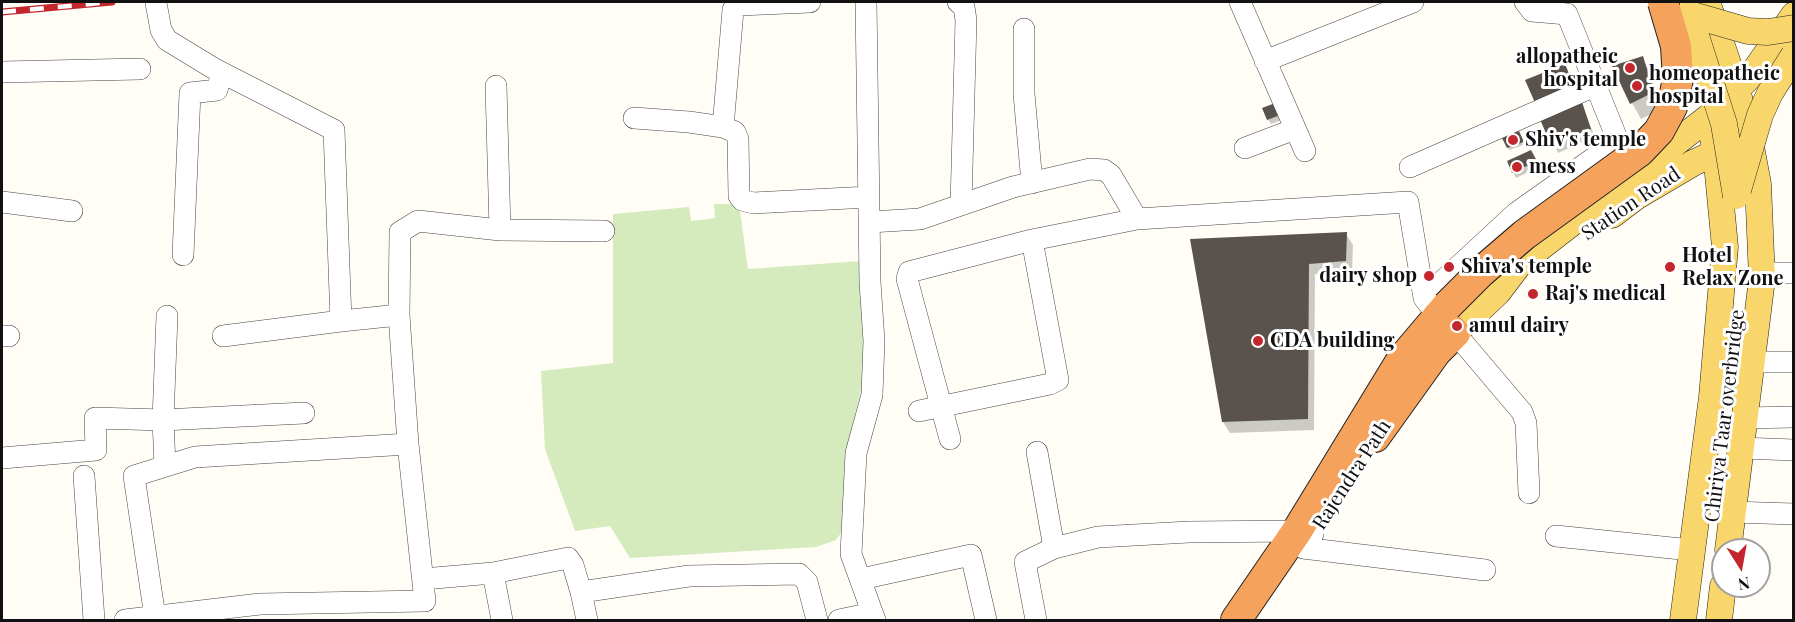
<!DOCTYPE html>
<style>
body{margin:0}
#map{position:relative;width:1795px;height:622px;overflow:hidden;background:#fffdf5;font-family:"Playfair Display",serif}
canvas{display:block}
.frame{position:absolute;inset:0;border:3px solid #111;pointer-events:none}
.north{position:absolute;left:1711px;top:538px;width:60px;height:60px;box-sizing:border-box;background:#fff;border:2px solid #a0a0a0;border-radius:50%;rotate:169deg;font-size:16px;font-weight:700;line-height:24px;text-align:center;color:#111}
.north::after{content:'';display:block;margin:auto;width:21px;height:27px;background:#c4262e;clip-path:polygon(50% 0,100% 100%,50% 72%,0 100%)}
</style>
<div id="map">
<canvas width="1795" height="622"></canvas>
<div class="frame"></div>
<div class="north">N</div>
</div>
<script>
const g = document.querySelector('canvas').getContext('2d');
g.lineJoin = 'round';
function fillPath(path, color) {
  g.fillStyle = color;
  g.fill(path, 'evenodd');
}
function toPath(rows) {
  const path = new Path2D();
  for (const r of rows) {
    path.moveTo(r[0], r[1]);
    for (let i = 2; i < r.length; i += 2) path.lineTo(r[i], r[i + 1]);
  }
  return path;
}
function strokePath(path, color, width, dash) {
  g.strokeStyle = color;
  g.lineWidth = width;
  g.lineCap = dash ? 'butt' : 'round';
  g.setLineDash(dash || []);
  g.stroke(path);
}
function drawText(font, color, halo, rows, align = 'center') {
  g.font = font + ' "Playfair Display",serif';
  g.lineWidth = 6;
  g.setLineDash([]);
  g.textBaseline = 'middle';
  g.strokeStyle = halo;
  g.fillStyle = color;
  for (const [text, x, y, turn = 0] of rows) {
    g.save();
    g.translate(x, y);
    g.rotate((+turn || 0) * Math.PI / 180);
    g.textAlign = isNaN(turn) ? turn : align;
    if (halo) g.strokeText(text, 0, 0);
    g.fillText(text, 0, 0);
    g.restore();
  }
}
fillPath(toPath([
 [714,204,739,204,748,269,861,261,867,366,851,431,846,480,846,526,836,540,816,547,630,558,610,526,575,531,545,449,541,371,613,363,613,214,689,207,691,221,715,218]
]), '#d5ebbd');
fillPath(toPath([
 [1642,58,1651,74,1662,109,1641,119,1632,103],
 [1580,101,1595,137,1558,153,1541,118],
 [1278,104,1285,119,1271,124,1268,119],
 [1518,133,1523,145,1509,150,1504,139],
 [1531,152,1539,167,1516,178,1513,172],
 [1346,234,1353,245,1352,272,1315,274,1314,430,1230,433,1223,422,1192,241]
]), '#0003');
fillPath(toPath([
 [1643,56,1654,92,1630,104,1612,66],
 [1565,64,1575,88,1536,105,1525,80],
 [1581,99,1591,129,1551,145,1539,117],
 [1278,102,1283,114,1267,120,1262,108],
 [1519,131,1524,142,1507,148,1502,138],
 [1531,150,1537,161,1512,173,1507,161],
 [1347,232,1346,261,1309,264,1308,419,1222,422,1190,239]
]), '#5a524d');
const minor = toPath([
 [866,2,870,282,874,341,872,395,856,453,851,554,875,620],
 [958,2,964,7,966,20,961,205],
 [1240,2,1305,151],
 [156,3,161,30,167,40,213,68,334,130,341,321,399,315],
 [1024,29,1024,94,1032,183],
 [1265,61,1413,2],
 [2,72,140,69],
 [496,86,500,230],
 [634,118,689,122,723,127,735,132,738,139,739,196,742,200,753,203,869,197],
 [723,127,733,10,739,5,810,2],
 [1245,148,1295,129],
 [1410,167,1597,85],
 [2,202,72,211],
 [870,222,920,219,1013,187,1090,169,1104,170,1111,175,1137,219,1408,202,1424,298,1438,316],
 [183,255,190,93,217,90,222,73],
 [1761,273,1794,273],
 [1424,298,1516,213,1595,157,1616,136,1567,14,1532,11,1525,2],
 [1455,333,1522,412,1526,423,1529,493],
 [2,336,9,336],
 [223,336,341,321],
 [1751,362,1794,362],
 [919,411,1050,384,1058,380,1032,240],
 [1744,418,1794,417],
 [950,439,907,279,909,272,1032,240,1137,219],
 [1741,448,1794,450],
 [1037,452,1054,548],
 [2,458,96,450,95,418,163,420,304,413],
 [165,465,163,420,167,316],
 [84,476,94,620],
 [1732,512,1794,514],
 [1556,536,1691,550],
 [1303,548,1485,570],
 [493,573,502,620],
 [423,579,493,573,568,558,573,565,581,592,587,620],
 [861,579,971,555,986,620],
 [581,592,689,576,799,574,807,582,817,620],
 [155,617,134,476,195,457,408,444],
 [125,620,260,604,425,601,408,444,399,315,400,232,418,221,500,230,604,231],
 [839,620,872,613],
 [1036,620,1025,562,1054,548,1098,537,1189,532,1297,531,1313,534]
]);
const major = toPath([
 [1707,2,1737,90,1749,136,1758,184,1762,279,1728,550],
 [1612,215,1637,196,1693,163,1730,146],
 [1455,333,1498,292,1520,263,1709,117,1753,73,1794,15],
 [1683,620,1712,397,1725,247,1716,153,1709,117],
 [1719,620,1723,586]
]);
const highway = toPath([
 [1375,437,1436,352,1455,333,1438,316],
 [1236,620,1297,531,1402,359,1447,306]
]);
strokePath(minor, '#444', 22);
strokePath(major, '#222', 27);
strokePath(highway, '#222', 32);
strokePath(minor, '#fff', 21);
strokePath(major, '#f9d66b', 26);
strokePath(highway, '#f5a25d', 30);
const rail = toPath([
 [2,12,112,2]
]);
strokePath(rail, '#c4262e', 7);
strokePath(rail, '#fff', 4.5, [14]);
const majorBridge = toPath([
 [1689,14,1724,124,1736,196],
 [1689,14,1748,31,1768,32,1794,28],
 [1738,190,1760,115,1770,93,1794,55]
]);
const highwayBridge = toPath([
 [1447,306,1481,272,1524,235,1640,151,1659,131,1672,107,1678,79,1676,46,1663,2]
]);
strokePath(majorBridge, '#222', 27, []);
strokePath(highwayBridge, '#222', 32, []);
strokePath(majorBridge, '#f9d66b', 26);
strokePath(highwayBridge, '#f5a25d', 30);
for (const [x, y, r, color] of [
 [1630,68,6,"#c4262e"],
 [1637,86,6,"#c4262e"],
 [1513,140,6,"#c4262e"],
 [1517,167,6,"#c4262e"],
 [1449,267,6,"#c4262e"],
 [1670,267,6,"#c4262e"],
 [1429,276,6,"#c4262e"],
 [1533,294,6,"#c4262e"],
 [1457,326,6,"#c4262e"],
 [1258,341,6,"#c4262e"]
]) {
  const dot = new Path2D();
  dot.arc(x, y, r, 0, 2 * Math.PI);
  g.fillStyle = color;
  g.fill(dot);
  strokePath(dot, '#fff', 2);
}
drawText('bold 20px', '#111', '#fff', [
 ["allopatheic",1618,57,"right"],
 ["hospital",1618,80,"right"],
 ["homeopatheic",1649,74],
 ["hospital",1649,97],
 ["Shiv's temple",1525,140],
 ["mess",1529,167],
 ["Hotel",1682,256],
 ["Relax Zone",1682,279],
 ["Shiva's temple",1461,267],
 ["dairy shop",1417,276,"right"],
 ["Raj's medical",1545,294],
 ["amul dairy",1469,326],
 ["CDA building",1270,341]
], 'left');
drawText('20px', '#111', '#fff', [
 ["Station Road",1631,204,-34],
 ["Chiriya Taar overbridge",1725,416,-83],
 ["Rajendra Path",1352,475,-57]
]);
</script>
